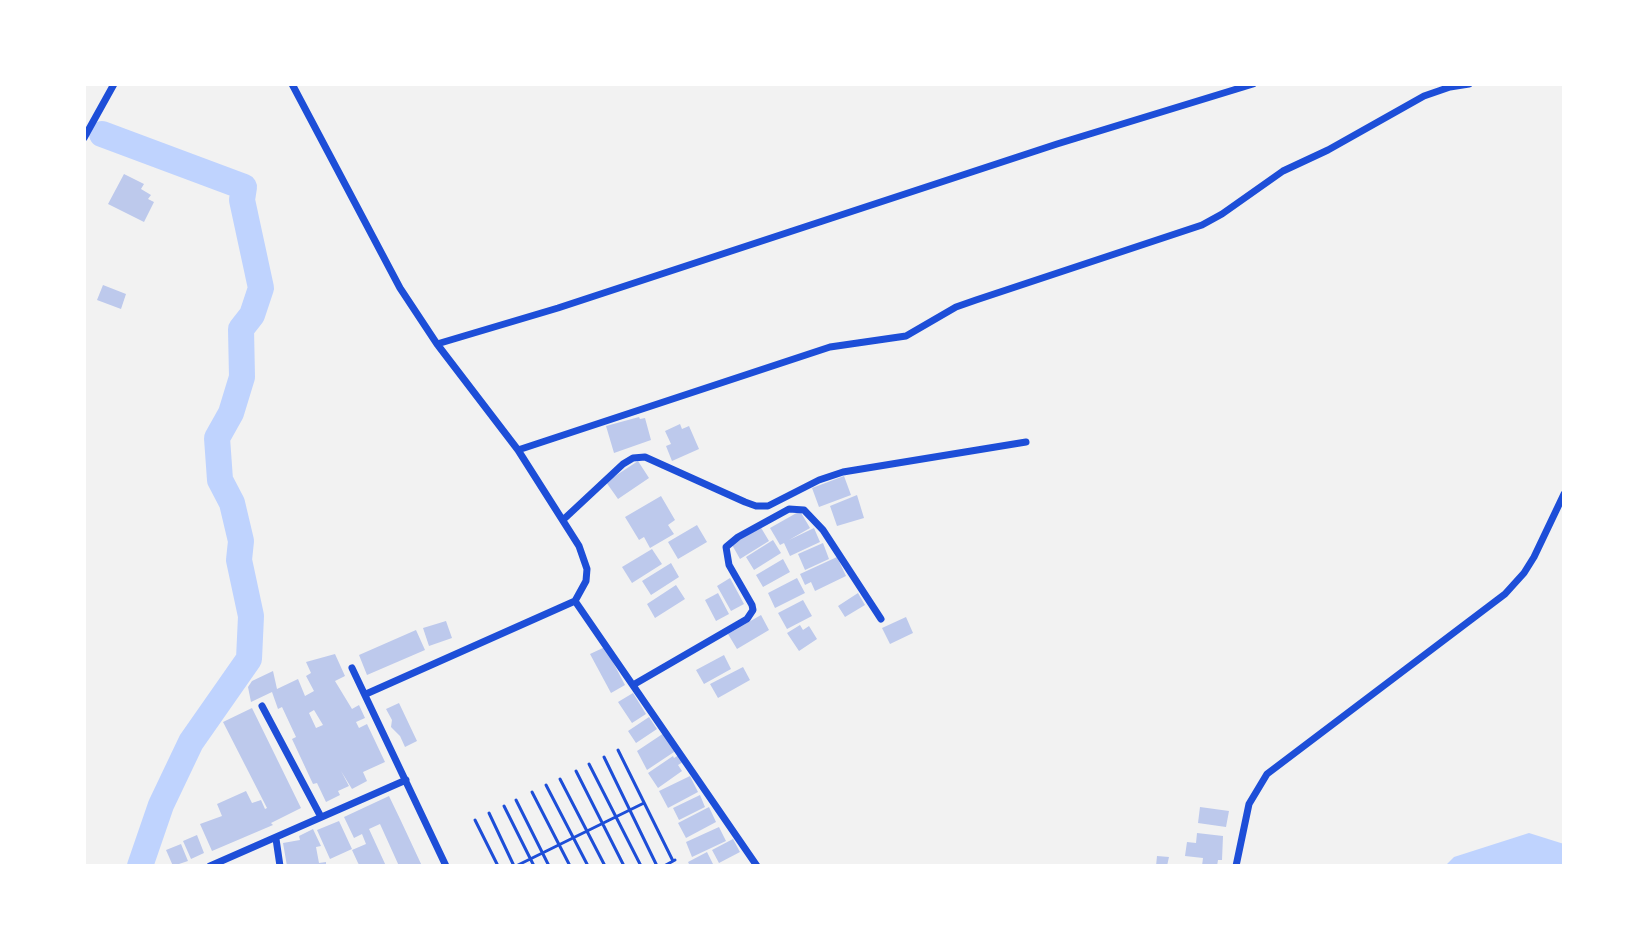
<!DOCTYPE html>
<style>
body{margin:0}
#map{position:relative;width:1648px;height:950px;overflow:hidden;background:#f2f2f2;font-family:"Fira Sans Condensed",sans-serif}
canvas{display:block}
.frame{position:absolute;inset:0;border:86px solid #fff;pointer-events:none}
</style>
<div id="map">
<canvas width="1648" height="950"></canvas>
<div class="frame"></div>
</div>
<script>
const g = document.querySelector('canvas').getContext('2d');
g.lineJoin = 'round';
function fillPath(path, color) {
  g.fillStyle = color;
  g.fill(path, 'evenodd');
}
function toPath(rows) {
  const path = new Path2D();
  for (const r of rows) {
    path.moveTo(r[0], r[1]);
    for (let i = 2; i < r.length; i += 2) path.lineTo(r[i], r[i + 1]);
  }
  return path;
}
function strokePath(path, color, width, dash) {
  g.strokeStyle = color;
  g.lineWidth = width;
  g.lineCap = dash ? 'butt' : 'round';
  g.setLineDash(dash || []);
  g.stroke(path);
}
fillPath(toPath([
 [1529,833,1564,844,1564,866,1445,866,1454,857]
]), '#bfd3fe');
strokePath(toPath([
 [102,134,244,187,242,200,261,288,252,315,241,329,242,377,231,413,217,438,220,480,232,503,241,541,239,560,251,616,249,659,191,742,161,805,140,866]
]), '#bfd3fe', 26);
fillPath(toPath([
 [124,174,144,184,141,189,151,195,148,199,154,202,144,222,108,204],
 [103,285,126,294,121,309,97,300],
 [639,417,640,419,645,418,651,440,614,453,606,426],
 [680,424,682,429,689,426,699,449,672,461,666,446,671,444,665,431],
 [638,461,649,478,618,499,606,482],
 [844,476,851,495,819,507,812,488],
 [857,495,864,518,837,526,830,506],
 [661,496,675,520,668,525,674,534,650,548,644,537,639,540,625,517],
 [800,511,810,528,789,540,814,528,820,542,790,556,784,543,780,545,770,528],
 [697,525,707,542,678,559,668,542],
 [760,526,769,541,740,559,731,543],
 [773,540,781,553,754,570,746,557],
 [823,543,829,559,805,570,798,554],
 [652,549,662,564,632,583,622,567],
 [837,557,846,576,815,591,811,582,805,585,800,574],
 [783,559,790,572,763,587,756,575],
 [671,563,679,577,651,595,642,581],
 [730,578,744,604,731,611,717,586],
 [797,578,805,593,775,608,768,593],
 [676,585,685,599,655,618,647,604],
 [718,593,729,614,716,621,705,600],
 [858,593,865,605,845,617,838,606],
 [803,600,812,616,787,629,778,613],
 [761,615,769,630,737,649,728,634],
 [906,617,913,633,890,644,882,628],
 [446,621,452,638,429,646,423,628],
 [800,625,803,630,809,626,817,639,799,651,787,633],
 [416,630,425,650,367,675,359,655],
 [605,647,625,685,611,693,590,654],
 [335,654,345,676,335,681,352,709,359,705,365,718,356,722,359,728,367,724,385,762,363,772,367,781,352,789,341,771,349,786,338,791,340,795,326,802,317,783,313,784,292,739,296,737,282,707,278,709,272,692,251,702,248,687,252,681,273,671,277,689,298,679,305,696,314,691,306,676,311,673,306,662],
 [314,710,323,725,316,728,309,713],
 [724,655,731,669,704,684,696,670],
 [743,667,750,680,718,698,710,684],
 [633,693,646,714,632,723,618,702],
 [399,703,417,741,405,747,400,736,391,727,392,720,386,709],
 [252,708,301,808,271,823,273,825,212,851,200,824,222,816,217,804,246,791,252,803,261,800,265,809,267,808,223,722],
 [649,717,657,729,636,743,628,731],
 [664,733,677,750,647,770,637,751],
 [679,755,683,762,678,765,682,771,658,788,648,773,673,756,674,758],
 [690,776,698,792,668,808,659,791],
 [700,795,705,807,679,820,673,808],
 [389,796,401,821,422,866,399,866,380,824,369,829,386,866,360,866,358,863,352,850,366,844,362,834,354,838,344,817],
 [709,807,716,822,686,838,678,823],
 [1200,807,1229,811,1226,827,1198,823],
 [339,821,352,849,330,859,317,830],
 [719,827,726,841,692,857,686,842],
 [313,829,321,846,316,847,319,863,326,862,326,866,287,866,283,843,300,840,299,836],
 [1197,833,1223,836,1222,860,1218,860,1217,866,1202,866,1203,858,1185,856,1187,842,1196,843],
 [197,835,204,853,191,859,183,841],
 [733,839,740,852,719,863,712,850],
 [181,844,188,861,173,866,166,850],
 [707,852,714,866,690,866,688,862],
 [1157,856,1169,857,1167,866,1156,866]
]), '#bdc9ec');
strokePath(toPath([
 [618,750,673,861],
 [604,757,657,866],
 [589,764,641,866],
 [576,771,624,866],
 [560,779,605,866],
 [546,785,588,866],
 [532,792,570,866],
 [516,800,549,866],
 [504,806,534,866],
 [489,813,514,866],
 [475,820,498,866],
 [516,866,644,803],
 [664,866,675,860]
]), '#1d4ed8', 3);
strokePath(toPath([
 [292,84,400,288,437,344,518,450,579,546,587,569,586,581,575,601],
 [84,138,114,84],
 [437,344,558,308,1057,144,1253,84],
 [518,450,830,347,906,336,956,307,976,300,1202,225,1222,214,1283,171,1328,150,1424,96,1450,87,1469,84],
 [564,519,623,464,633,458,645,457,745,502,756,506,768,506,819,480,843,472,1026,442],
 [575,601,757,866],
 [352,668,446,866],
 [633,685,747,619,753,610,752,605,729,565,726,547,738,537,789,509,804,510,823,530,881,619],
 [366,694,575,601],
 [262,706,321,817],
 [276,839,280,866],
 [210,866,406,780],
 [1236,866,1249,804,1267,774,1505,594,1524,573,1534,557,1564,494]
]), '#1d4ed8', 7);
</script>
